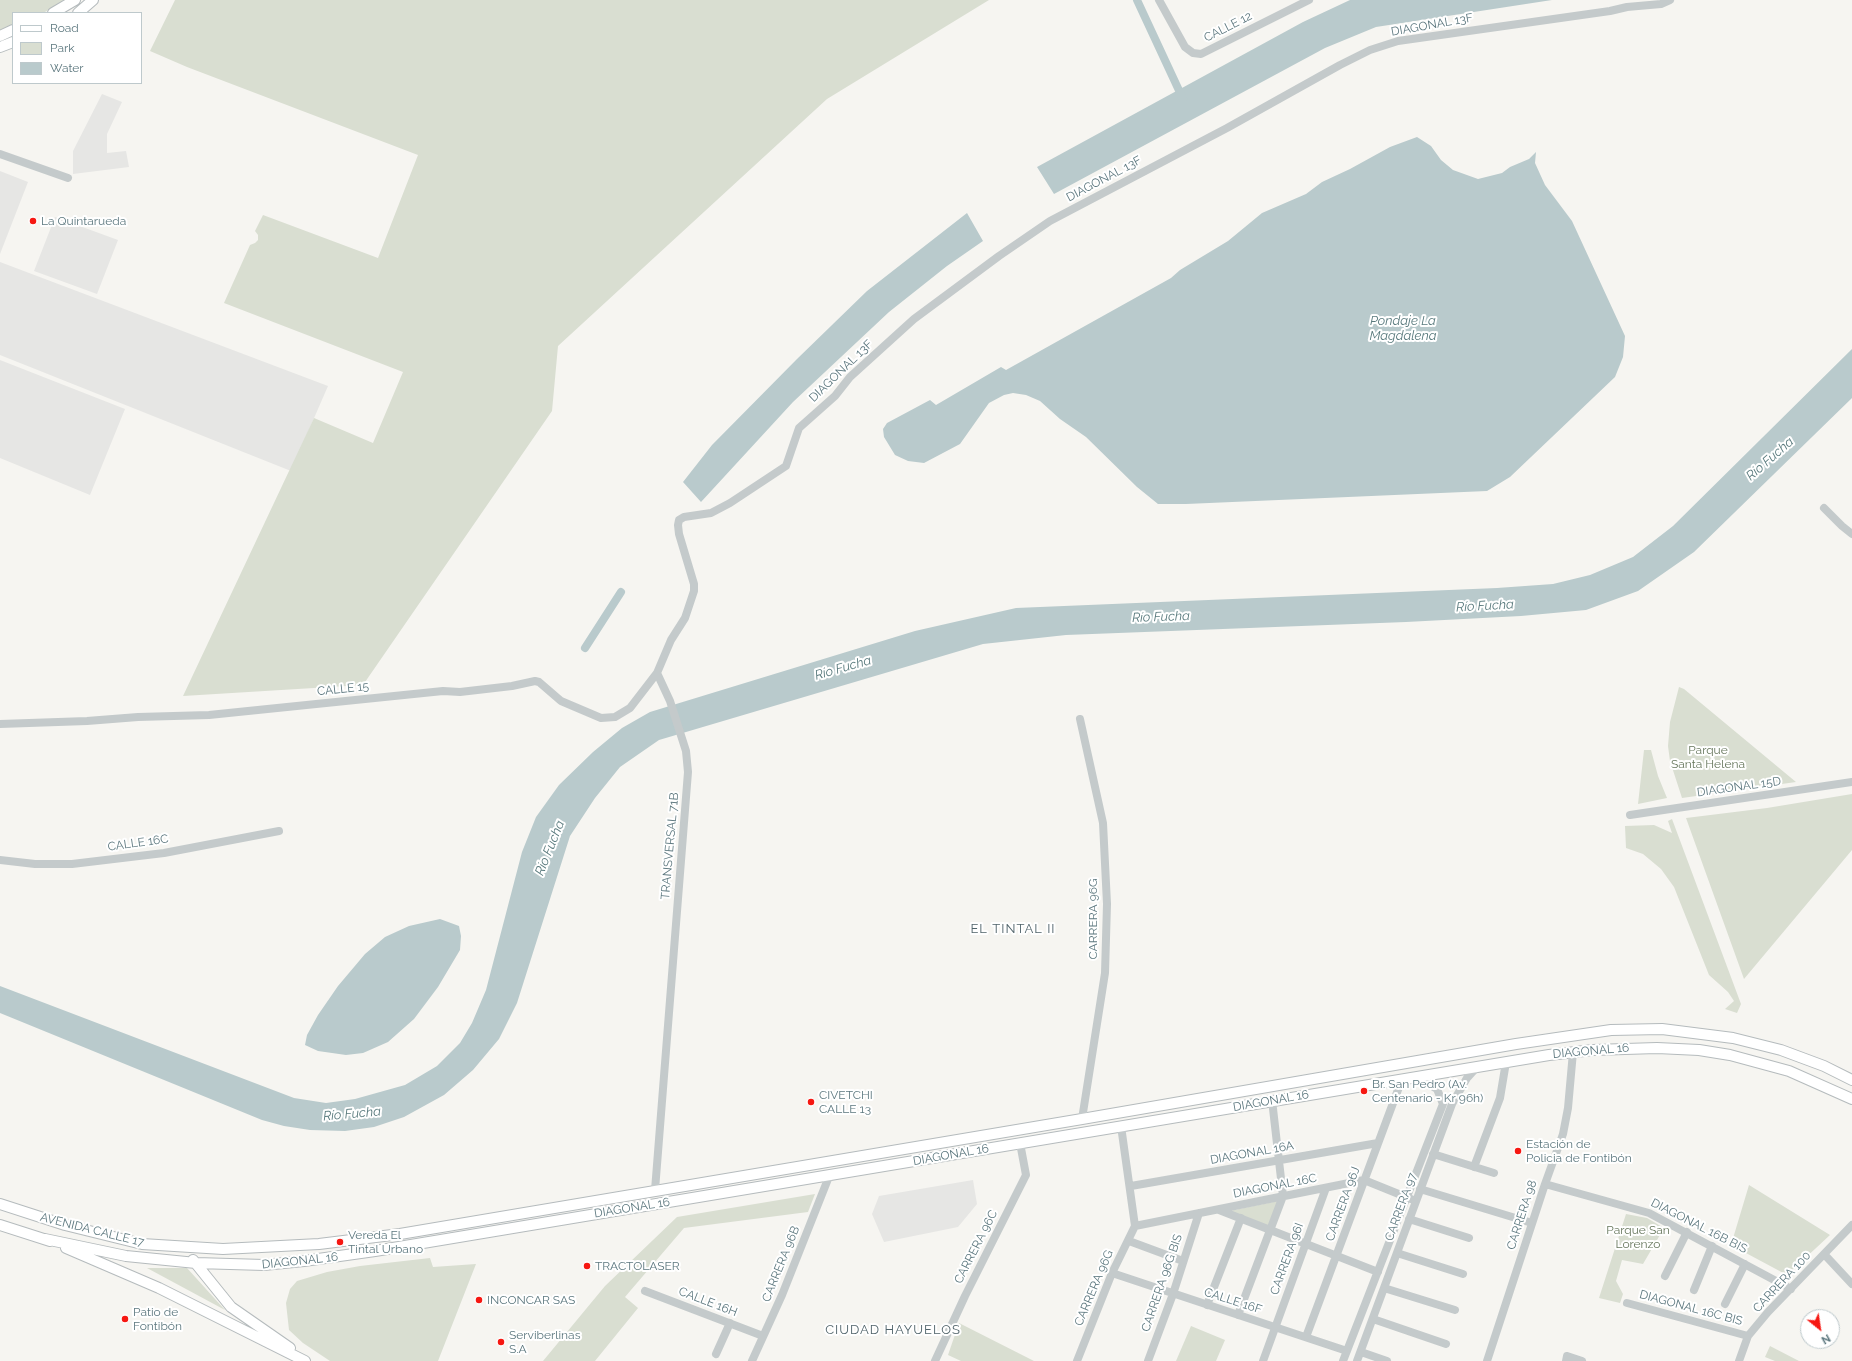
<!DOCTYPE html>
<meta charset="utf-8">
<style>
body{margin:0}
#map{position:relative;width:1852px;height:1361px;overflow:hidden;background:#f6f5f1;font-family:Raleway,sans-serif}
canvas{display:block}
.legend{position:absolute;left:12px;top:12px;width:130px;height:72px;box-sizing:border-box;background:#fff;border:1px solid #bec9cc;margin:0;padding:5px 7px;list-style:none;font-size:12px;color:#5d787f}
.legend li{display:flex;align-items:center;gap:8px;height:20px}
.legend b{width:20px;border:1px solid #bec9cc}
.north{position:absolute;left:1800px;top:1309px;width:40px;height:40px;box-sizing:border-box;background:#fff;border:1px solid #bec9cc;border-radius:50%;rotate:150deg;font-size:11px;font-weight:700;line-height:16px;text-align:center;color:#5d787f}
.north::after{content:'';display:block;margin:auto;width:14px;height:18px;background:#f61711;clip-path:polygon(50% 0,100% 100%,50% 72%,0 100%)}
</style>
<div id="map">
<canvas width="1852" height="1361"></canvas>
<ul class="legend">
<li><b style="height:5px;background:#fff"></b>Road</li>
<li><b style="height:11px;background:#d9ded1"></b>Park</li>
<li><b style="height:11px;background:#b9cacc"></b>Water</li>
</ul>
<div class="north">N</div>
</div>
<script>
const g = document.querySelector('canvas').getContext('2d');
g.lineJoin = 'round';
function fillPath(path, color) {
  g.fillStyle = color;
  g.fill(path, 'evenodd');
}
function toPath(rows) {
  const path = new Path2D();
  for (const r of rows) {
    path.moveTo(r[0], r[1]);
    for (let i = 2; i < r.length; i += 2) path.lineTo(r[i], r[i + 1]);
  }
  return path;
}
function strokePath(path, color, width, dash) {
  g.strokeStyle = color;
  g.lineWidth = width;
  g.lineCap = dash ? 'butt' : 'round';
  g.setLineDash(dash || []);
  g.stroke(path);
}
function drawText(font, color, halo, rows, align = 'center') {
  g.font = font + ' Raleway,sans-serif';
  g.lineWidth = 4;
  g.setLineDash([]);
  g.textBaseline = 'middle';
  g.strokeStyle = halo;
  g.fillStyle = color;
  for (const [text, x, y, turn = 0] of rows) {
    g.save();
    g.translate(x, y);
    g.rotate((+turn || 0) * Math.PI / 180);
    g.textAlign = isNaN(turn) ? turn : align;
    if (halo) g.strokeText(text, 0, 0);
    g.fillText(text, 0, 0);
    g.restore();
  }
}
fillPath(toPath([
 [102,94,122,102,107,134,107,153,126,151,129,167,73,174,73,151],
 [0,171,28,182,0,254],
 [55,217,118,240,97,294,34,271],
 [0,262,328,386,291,471,0,355],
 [0,360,125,409,90,495,0,458],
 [973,1180,977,1204,958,1227,884,1242,872,1214,879,1196]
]), '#e6e6e4');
fillPath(toPath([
 [0,0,67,0,43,13,13,13,13,26,0,31],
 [175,0,989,0,827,99,558,346,552,411,363,685,183,696,314,418,373,443,403,372,224,303,250,245,255,243,258,240,258,235,255,231,263,215,378,258,418,155,187,67,150,51],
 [1679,687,1684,689,1796,782,1682,798,1670,761,1668,746,1670,722],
 [1644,750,1651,750,1658,776,1667,798,1638,804],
 [1852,794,1852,850,1744,979,1686,818,1767,808],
 [1672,819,1741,1004,1737,1013,1725,1009,1734,1001,1728,992,1709,975,1674,887,1661,869,1643,854,1626,848,1625,826,1654,825,1672,833,1668,821],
 [1749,1185,1830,1235,1787,1275,1731,1245],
 [815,1194,808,1212,684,1228,625,1297,638,1308,595,1361,543,1361,605,1286,677,1217],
 [1278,1201,1267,1228,1228,1211,1234,1210],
 [1626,1214,1647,1218,1664,1228,1643,1264,1622,1260,1616,1281,1623,1294,1620,1303,1599,1298],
 [430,1258,433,1267,476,1264,438,1361,330,1361,303,1343,289,1330,286,1303,290,1289,297,1281,327,1272,360,1266],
 [147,1268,187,1268,225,1310],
 [959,1323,1034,1361,961,1361,948,1355],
 [1191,1326,1225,1340,1216,1361,1176,1361],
 [1770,1346,1799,1361,1775,1361,1765,1357]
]), '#d9ded1');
fillPath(toPath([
 [1350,0,1552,0,1376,27,1325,48,1054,194,1037,167,1303,22],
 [1417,137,1431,146,1441,160,1453,170,1478,179,1502,173,1510,167,1529,159,1536,152,1535,163,1545,185,1572,221,1625,336,1623,357,1615,377,1510,477,1487,491,1186,504,1158,504,1137,487,1086,437,1060,419,1040,401,1026,395,1013,393,1004,395,989,403,960,444,924,463,908,461,895,455,884,437,883,429,887,423,930,400,936,405,1001,367,1006,370,1171,278,1180,270,1228,241,1262,213,1306,194,1322,182,1350,169,1390,147],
 [967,213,983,241,947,266,889,312,793,402,701,502,683,482,712,445,797,359,867,291],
 [1852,349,1852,398,1694,552,1638,591,1586,610,1521,616,1406,622,1066,635,983,644,659,740,620,767,595,798,570,836,517,1003,499,1039,473,1070,444,1095,404,1117,374,1127,345,1131,310,1130,284,1126,262,1120,0,1013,0,986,294,1098,326,1103,355,1099,405,1085,437,1066,460,1043,472,1023,486,990,522,852,536,817,559,785,593,752,622,728,650,712,915,631,1016,608,1497,588,1553,584,1590,575,1633,557,1673,526],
 [440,919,459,926,461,936,460,950,438,987,414,1019,388,1042,363,1053,346,1055,318,1051,305,1045,307,1035,318,1015,338,986,365,954,385,937,409,926]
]), '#b9cacc');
strokePath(toPath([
 [1137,0,1183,99],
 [585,648,621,592]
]), '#b9cacc', 8);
const major = toPath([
 [53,13,75,0],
 [78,13,93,0],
 [0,36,13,30],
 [0,47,13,42],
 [0,1204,65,1225,142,1244,223,1249,319,1244,400,1234,1082,1119,1516,1044,1611,1030,1662,1029,1733,1038,1781,1050,1824,1066,1852,1080],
 [0,1225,50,1241],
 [45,1239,126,1256,196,1263,264,1265,304,1261,375,1251,1477,1067,1549,1055,1593,1050,1657,1048,1699,1050,1730,1055,1789,1071,1852,1099],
 [66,1248,159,1288,305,1361],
 [193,1260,231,1307,290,1348]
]);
strokePath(major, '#b5bbbd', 12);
strokePath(toPath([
 [1159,0,1185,47,1193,53,1201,54,1309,0],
 [0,154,68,178],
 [1824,508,1842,526,1852,534],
 [1080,719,1103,823,1107,904,1105,973,1082,1119],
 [0,724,87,721,138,717,209,715,443,691,460,692,512,686,535,681,539,682,561,701,601,718,615,717,630,708,657,673],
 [1630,815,1852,782],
 [0,860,35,864,72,864,164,853,279,831],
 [1121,1126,1135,1226],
 [1433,1154,1494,1173],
 [1474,1167,1500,1098,1506,1062],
 [1545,1184,1649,1213,1791,1289],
 [1131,1186,1378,1143],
 [1420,1189,1532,1223],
 [655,1190,688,772,686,751,670,701,657,673,671,640,685,618,694,591,694,584,679,534,678,525,679,520,684,517,711,513,730,503,786,466,799,428,835,396,850,377,914,319,999,256,1050,221,1227,128,1340,65,1370,50,1398,41,1610,11,1627,7,1661,4,1670,0],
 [1219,1210,1378,1272],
 [1409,1219,1469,1238],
 [1135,1226,1364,1180,1411,1199],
 [1129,1241,1183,1261],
 [1397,1253,1463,1274],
 [1824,1254,1852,1284],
 [1112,1273,1347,1351],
 [1665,1276,1687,1232],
 [1384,1288,1455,1310],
 [1694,1290,1712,1246],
 [645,1291,763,1336],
 [1627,1303,1748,1336],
 [1725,1304,1745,1264],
 [1207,1305,1241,1218],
 [1238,1315,1283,1196,1272,1100],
 [1373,1319,1446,1344],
 [1306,1337,1402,1079],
 [1361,1352,1387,1361],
 [716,1354,730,1323],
 [752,1361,782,1295,830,1174],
 [935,1361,965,1296,1026,1175,1020,1143],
 [1077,1361,1112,1273,1135,1226],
 [1148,1361,1173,1294,1199,1213],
 [1263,1361,1326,1188],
 [1343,1361,1443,1104,1437,1089,1417,1077],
 [1357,1361,1452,1104,1467,1078,1477,1067],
 [1487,1361,1545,1184,1563,1134,1568,1108,1573,1052],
 [1566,1361,1567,1356,1582,1361],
 [1739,1361,1748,1336,1768,1312,1852,1225]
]), '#c4cacb', 8);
strokePath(major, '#fff', 10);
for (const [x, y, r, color] of [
 [33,221,4,"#f61711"],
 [1364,1091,4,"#f61711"],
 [811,1102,4,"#f61711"],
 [1518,1151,4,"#f61711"],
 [340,1242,4,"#f61711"],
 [587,1266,4,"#f61711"],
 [479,1300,4,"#f61711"],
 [125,1319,4,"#f61711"],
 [501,1342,4,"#f61711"]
]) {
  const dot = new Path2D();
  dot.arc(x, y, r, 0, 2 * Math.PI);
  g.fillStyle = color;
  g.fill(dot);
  strokePath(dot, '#fff', 1.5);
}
drawText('12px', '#5d787f', '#fff', [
 ["DIAGONAL 13F",1432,25,-10],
 ["CALLE 12",1228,27,-27],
 ["DIAGONAL 13F",1104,179,-28],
 ["DIAGONAL 13F",841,371,-44],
 ["CALLE 15",343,689,-6],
 ["DIAGONAL 15D",1739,787,-8],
 ["CALLE 16C",138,843,-8],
 ["TRANSVERSAL 71B",670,846,-85],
 ["CARRERA 96G",1093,919,-90],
 ["DIAGONAL 16",1591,1051,-5],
 ["DIAGONAL 16",1271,1101,-10],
 ["DIAGONAL 16A",1252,1153,-10],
 ["DIAGONAL 16",951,1155,-10],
 ["DIAGONAL 16C",1275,1186,-11],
 ["CARRERA 96J",1343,1204,-70],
 ["CARRERA 97",1401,1207,-70],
 ["DIAGONAL 16",632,1208,-9],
 ["CARRERA 98",1522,1215,-72],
 ["DIAGONAL 16B BIS",1699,1226,27],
 ["AVENIDA CALLE 17",92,1230,14],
 ["CARRERA 96C",976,1247,-63],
 ["CARRERA 96I",1287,1259,-70],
 ["DIAGONAL 16",300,1261,-6],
 ["CARRERA 96B",781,1264,-68],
 ["CARRERA 100",1782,1282,-47],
 ["CARRERA 96G BIS",1162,1283,-71],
 ["CARRERA 96G",1094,1288,-67],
 ["CALLE 16F",1233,1301,18],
 ["CALLE 16H",708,1302,21],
 ["DIAGONAL 16C BIS",1691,1308,15]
]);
drawText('12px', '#5d787f', '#fff', [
 ["La Quintarueda",41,221],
 ["Br. San Pedro (Av.",1372,1084],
 ["Centenario - Kr 96h)",1372,1098],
 ["CIVETCHI",819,1095],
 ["CALLE 13",819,1109],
 ["Estación de",1526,1144],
 ["Policia de Fontibón",1526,1158],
 ["Vereda El",348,1235],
 ["Tintal Urbano",348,1249],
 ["TRACTOLASER",595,1266],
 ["INCONCAR SAS",487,1300],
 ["Patio de",133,1312],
 ["Fontibón",133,1326],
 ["Serviberlinas",509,1335],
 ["S.A",509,1349]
], 'left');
drawText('12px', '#67775d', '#fff', [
 ["Parque",1708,750],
 ["Santa Helena",1708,764],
 ["Parque San",1638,1230],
 ["Lorenzo",1638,1244]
]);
drawText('italic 13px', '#58797c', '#fff', [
 ["Pondaje La",1403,321],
 ["Magdalena",1403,336],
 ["Río Fucha",1770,459,-41],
 ["Río Fucha",1485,606,-3],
 ["Río Fucha",1161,617,-2],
 ["Río Fucha",843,668,-16],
 ["Río Fucha",550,848,-68],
 ["Río Fucha",352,1114,-5]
]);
g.letterSpacing = '1px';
drawText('13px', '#50636a', '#fff', [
 ["EL TINTAL II",1013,929],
 ["CIUDAD HAYUELOS",893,1330]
]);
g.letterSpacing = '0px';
</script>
